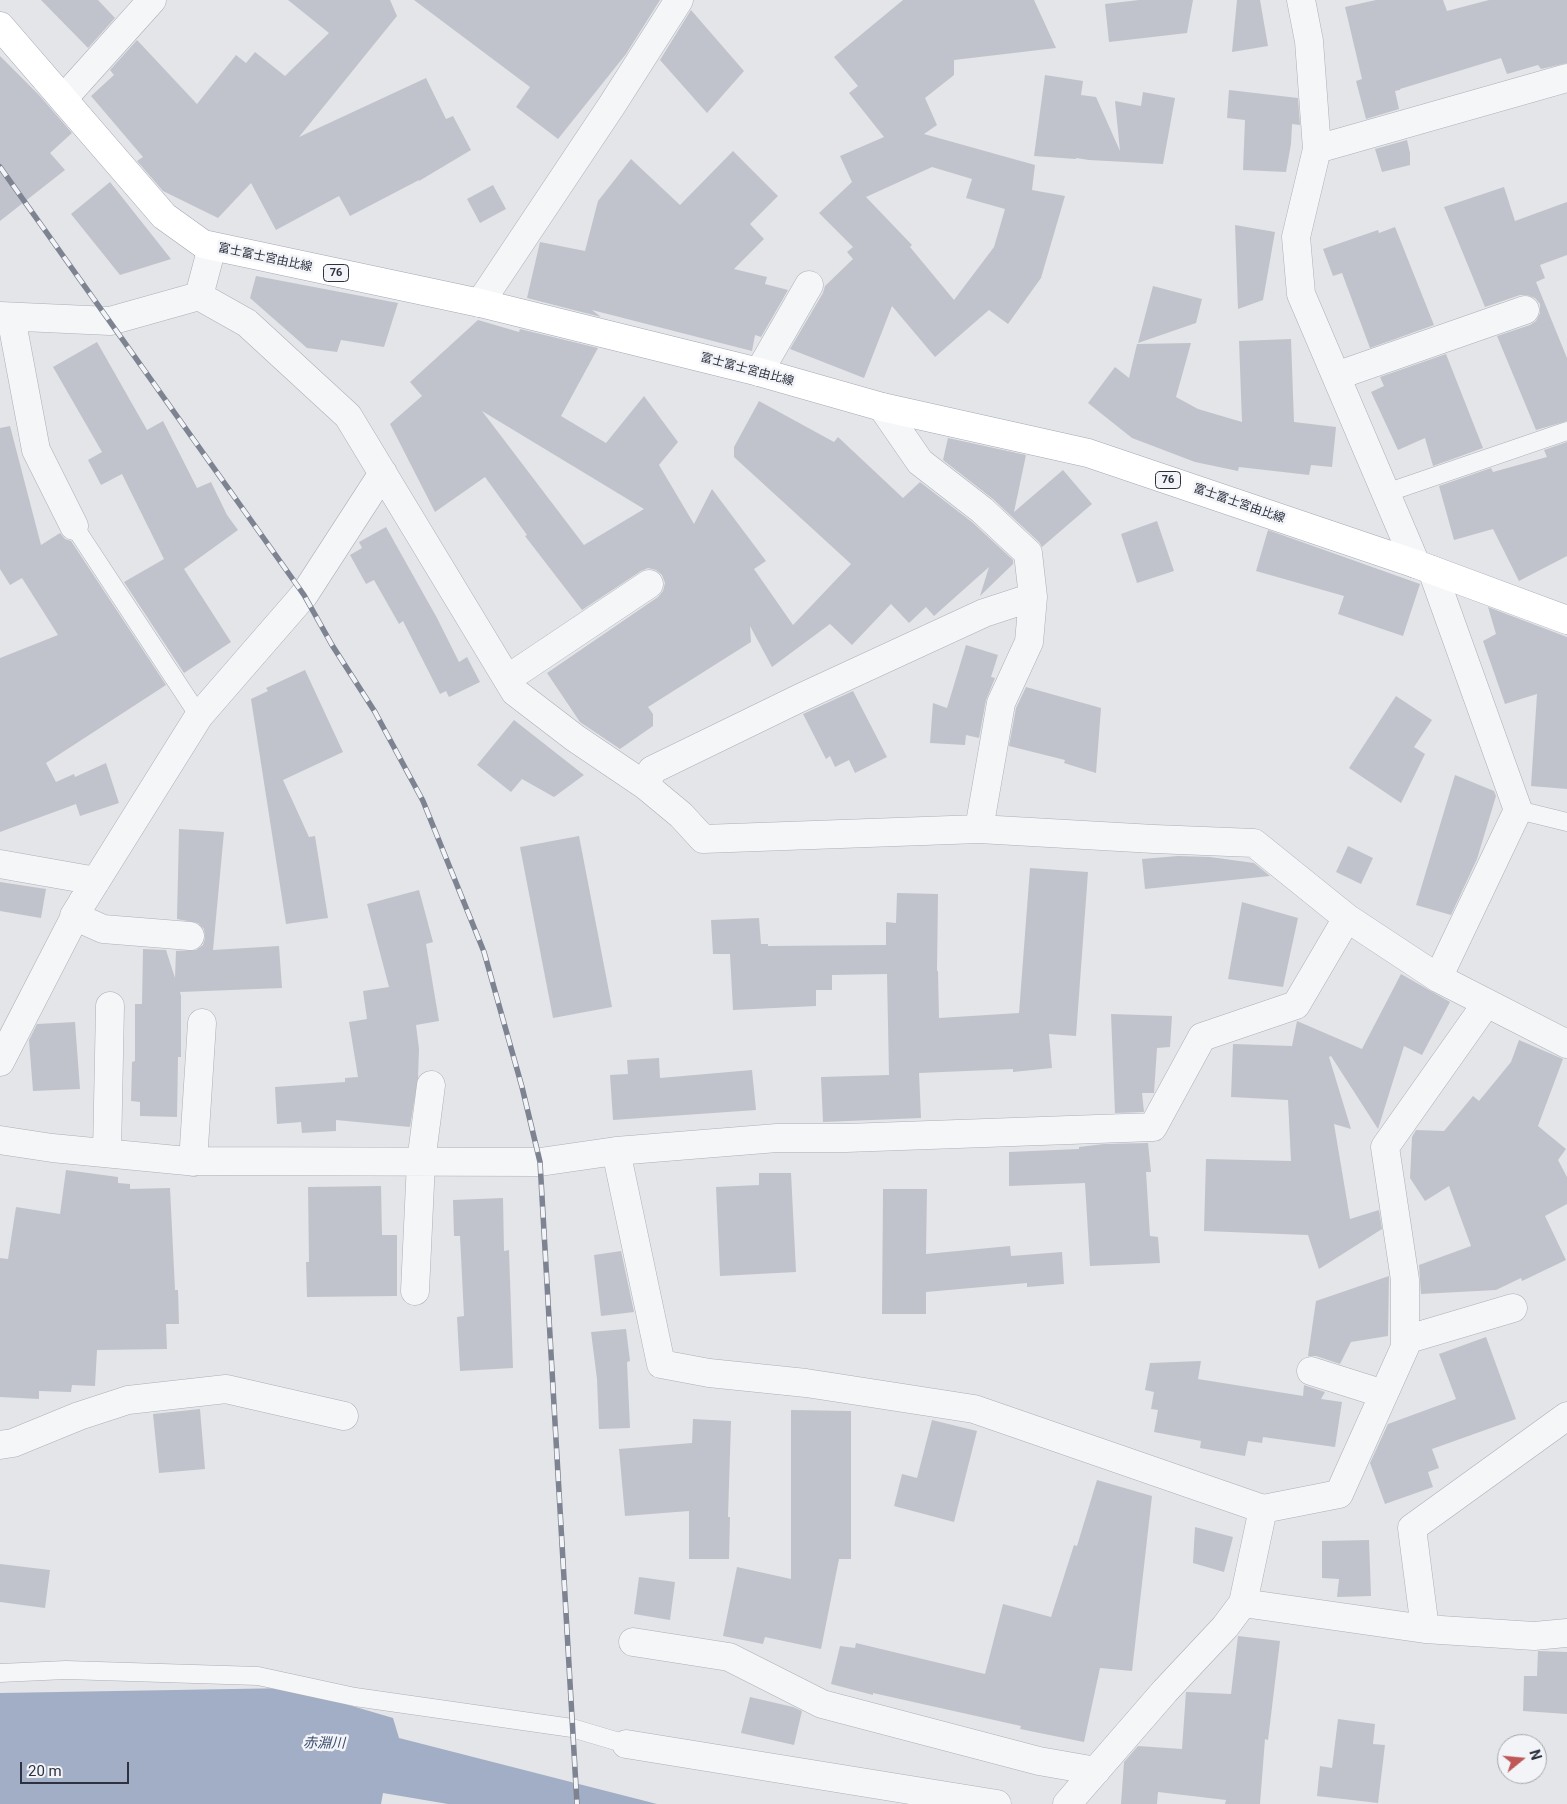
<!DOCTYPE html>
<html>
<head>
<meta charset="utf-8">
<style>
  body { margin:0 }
  #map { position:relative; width:1567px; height:1804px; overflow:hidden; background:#e3e5e9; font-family:Roboto,sans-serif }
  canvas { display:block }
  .north { position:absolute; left:1497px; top:1734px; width:50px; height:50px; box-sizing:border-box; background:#f2f4f7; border:1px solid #a3a6ae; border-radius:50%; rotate:73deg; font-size:14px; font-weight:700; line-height:20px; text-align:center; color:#2d3140 }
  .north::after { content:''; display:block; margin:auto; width:18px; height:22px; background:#bf5758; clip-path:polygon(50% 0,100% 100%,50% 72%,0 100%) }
  .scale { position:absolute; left:20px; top:1762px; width:109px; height:22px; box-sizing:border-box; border:2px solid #2d3140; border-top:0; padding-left:6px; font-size:15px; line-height:18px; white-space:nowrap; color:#2d3140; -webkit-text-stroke:4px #f2f4f7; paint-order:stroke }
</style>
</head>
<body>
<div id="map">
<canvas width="1567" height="1804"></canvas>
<div class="north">N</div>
<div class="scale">20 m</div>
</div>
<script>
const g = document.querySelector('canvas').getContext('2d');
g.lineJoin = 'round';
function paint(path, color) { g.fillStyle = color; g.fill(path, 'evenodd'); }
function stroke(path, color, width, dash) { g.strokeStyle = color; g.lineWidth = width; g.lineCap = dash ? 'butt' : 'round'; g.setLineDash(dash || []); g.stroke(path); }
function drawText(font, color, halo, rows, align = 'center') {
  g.font = font + ' Roboto,"Noto Sans JP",sans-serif'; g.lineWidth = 5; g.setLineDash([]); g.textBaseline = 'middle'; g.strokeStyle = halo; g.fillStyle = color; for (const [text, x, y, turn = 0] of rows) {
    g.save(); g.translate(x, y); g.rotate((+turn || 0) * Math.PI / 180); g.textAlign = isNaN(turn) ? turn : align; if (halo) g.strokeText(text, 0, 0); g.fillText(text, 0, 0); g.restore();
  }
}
const water = new Path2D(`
  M 291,1688 L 393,1718 L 399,1738 L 657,1804 L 448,1804 L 383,1793 L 381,1804 L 0,1804 L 0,1693 Z`);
const building = new Path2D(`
  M 41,0 L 98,0 L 115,18 L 88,48 Z
  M 288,0 L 390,0 L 397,16 L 299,137 L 426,78 L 446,119 L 453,116 L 471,150 L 419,181 L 419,180 L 350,216 L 339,196 L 276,230 L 251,183 L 218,218 L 163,191 L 137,161 L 143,157 L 91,96 L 114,75 L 110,70 L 137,40 L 197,104 L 236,55 L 246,63 L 255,52 L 285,76 L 329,33 Z
  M 414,0 L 660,0 L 626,54 L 558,139 L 516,107 L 530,87 Z
  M 903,0 L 1034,0 L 1056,48 L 954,60 L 954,75 L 925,98 L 937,125 L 924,134 L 1035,165 L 1032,190 L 1065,196 L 1041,278 L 1008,324 L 989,310 L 935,357 L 892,306 L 864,378 L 790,349 L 823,293 L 825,286 L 853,259 L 847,252 L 853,247 L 819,213 L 852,182 L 840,156 L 884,137 L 849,93 L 858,86 L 834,57 ZM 932,167 L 972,179 L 966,198 L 1005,209 L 994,247 L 954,300 L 910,247 L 912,245 L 866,197 Z
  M 1139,0 L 1193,0 L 1187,33 L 1109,42 L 1105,4 Z
  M 1237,0 L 1260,0 L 1268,46 L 1232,52 Z
  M 1376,0 L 1443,0 L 1447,11 L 1489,0 L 1567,0 L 1567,63 L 1541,69 L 1538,65 L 1507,74 L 1501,58 L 1400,89 L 1400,90 L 1395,91 L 1399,109 L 1366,119 L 1356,81 L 1362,79 L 1345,7 Z
  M 691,10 L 744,71 L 707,113 L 660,60 Z
  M 0,56 L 39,95 L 72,133 L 50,153 L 65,170 L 0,221 Z
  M 1045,75 L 1083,81 L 1081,95 L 1096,97 L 1120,151 L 1115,101 L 1141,106 L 1143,92 L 1175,98 L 1163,164 L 1089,160 L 1076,158 L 1076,159 L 1034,156 Z
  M 1229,90 L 1298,98 L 1300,125 L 1292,124 L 1291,144 L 1286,172 L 1243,170 L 1245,120 L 1227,118 Z
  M 1407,140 L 1410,153 L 1410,165 L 1382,172 L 1375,149 Z
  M 733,151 L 778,196 L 750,224 L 764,239 L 734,269 L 767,277 L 765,284 L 788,290 L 761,337 L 755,335 L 752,351 L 592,310 L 601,317 L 527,298 L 540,242 L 585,251 L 598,201 L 631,159 L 680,205 Z
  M 110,182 L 171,259 L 120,275 L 71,214 Z
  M 493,185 L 506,209 L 480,223 L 467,199 Z
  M 1504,187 L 1515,221 L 1567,202 L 1567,255 L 1540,265 L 1545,278 L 1536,282 L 1567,358 L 1567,421 L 1536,430 L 1497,336 L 1530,325 L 1536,321 L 1540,313 L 1540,304 L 1535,298 L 1527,295 L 1520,295 L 1485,307 L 1444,207 Z
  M 1235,225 L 1275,232 L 1263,300 L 1238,309 Z
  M 1395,227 L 1434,325 L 1370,348 L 1342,273 L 1333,276 L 1323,249 L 1378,230 L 1379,233 Z
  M 256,276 L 398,303 L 384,347 L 341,340 L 337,352 L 307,348 L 250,298 Z
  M 1153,286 L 1202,299 L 1196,323 L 1138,343 Z
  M 478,320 L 519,332 L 520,329 L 598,348 L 561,416 L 606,443 L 644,396 L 678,442 L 659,465 L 694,524 L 712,489 L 766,561 L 754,569 L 793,625 L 851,564 L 734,457 L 734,447 L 759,401 L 834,442 L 838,437 L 903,498 L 920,482 L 972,522 L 1013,560 L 1013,564 L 980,596 L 989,567 L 934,616 L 926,607 L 909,623 L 891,604 L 852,645 L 830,624 L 772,667 L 750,626 L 751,642 L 648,707 L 653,714 L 653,726 L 620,749 L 580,722 L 547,673 L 658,597 L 663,591 L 665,583 L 662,575 L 656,570 L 648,568 L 641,571 L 582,610 L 525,536 L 527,535 L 485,477 L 435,512 L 390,424 L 422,396 L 410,382 ZM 482,411 L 644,509 L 584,545 Z
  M 1291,339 L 1294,422 L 1336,427 L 1332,467 L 1311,465 L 1309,475 L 1239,467 L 1238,471 L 1195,462 L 1132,438 L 1088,403 L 1115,367 L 1129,378 L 1137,344 L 1191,343 L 1176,397 L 1198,409 L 1242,422 L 1239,341 Z
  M 97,342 L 147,430 L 163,421 L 197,488 L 211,482 L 227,515 L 238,530 L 184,569 L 231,642 L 184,673 L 124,582 L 164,559 L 122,474 L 101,485 L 88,460 L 102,452 L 53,367 Z
  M 1446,354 L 1483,448 L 1433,466 L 1425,438 L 1398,450 L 1371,392 L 1384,386 L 1380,377 Z
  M 10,426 L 41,545 L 60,533 L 65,539 L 71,541 L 166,685 L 46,763 L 56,782 L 74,774 L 75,777 L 106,763 L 119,803 L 80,816 L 76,804 L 0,832 L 0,658 L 58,635 L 22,578 L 10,585 L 0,569 L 0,428 Z
  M 948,438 L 1026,455 L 1014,512 L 1063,470 L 1092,504 L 1042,547 L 1039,542 L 993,499 L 943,460 Z
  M 1567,442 L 1567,556 L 1519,581 L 1493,529 L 1454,540 L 1439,486 L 1491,468 L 1493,472 L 1547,457 L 1544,450 Z
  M 1157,521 L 1174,571 L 1137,583 L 1121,534 Z
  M 386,527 L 437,618 L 459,662 L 467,657 L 480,682 L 449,697 L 446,691 L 440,694 L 403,621 L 399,624 L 374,580 L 366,584 L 350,555 L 362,548 L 359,542 Z
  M 1268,530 L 1420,584 L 1403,636 L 1338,614 L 1344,596 L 1256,571 Z
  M 1488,607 L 1567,637 L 1567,789 L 1531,786 L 1537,694 L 1505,704 L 1483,641 L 1496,634 Z
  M 966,645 L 998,655 L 991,677 L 995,678 L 986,700 L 979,738 L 966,735 L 965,745 L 930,743 L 933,703 L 947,708 Z
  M 305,670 L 343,752 L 283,780 L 309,837 L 315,836 L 328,918 L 286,924 L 251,699 L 268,691 L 266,688 Z
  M 1026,687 L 1101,708 L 1096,773 L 1064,763 L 1065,760 L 1009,746 L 1016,708 Z
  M 853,691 L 887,757 L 855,773 L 849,760 L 835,767 L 830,756 L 826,759 L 803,714 Z
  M 1396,696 L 1432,720 L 1414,747 L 1425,754 L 1401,803 L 1349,768 Z
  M 514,720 L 584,775 L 554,797 L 522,779 L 511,792 L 477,765 Z
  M 1455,775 L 1494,791 L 1496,796 L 1477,859 L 1451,915 L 1416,905 Z
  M 179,829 L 224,832 L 213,950 L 279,946 L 282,988 L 180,992 L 181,996 L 181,1057 L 178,1057 L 177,1117 L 140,1116 L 140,1102 L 131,1101 L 132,1062 L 135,1061 L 135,1004 L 142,1004 L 143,949 L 166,950 L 175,978 L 176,951 L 196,950 L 203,945 L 205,938 L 204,929 L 198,923 L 177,919 Z
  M 579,836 L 612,1007 L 553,1018 L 520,847 Z
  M 1348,846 L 1373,858 L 1361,884 L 1336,872 Z
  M 1178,856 L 1210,857 L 1254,863 L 1270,876 L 1145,889 L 1142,859 Z
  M 1030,868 L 1088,872 L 1076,1036 L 1049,1034 L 1052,1068 L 1013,1072 L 1013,1069 L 919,1073 L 921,1118 L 823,1122 L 821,1077 L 889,1075 L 887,974 L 832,975 L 832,990 L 816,990 L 816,1006 L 733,1010 L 730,954 L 713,954 L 711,920 L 759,918 L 761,944 L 768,944 L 768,946 L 886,945 L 886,922 L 896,923 L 897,893 L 938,894 L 937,971 L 938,971 L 939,1018 L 1019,1013 Z
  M 0,882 L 46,889 L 41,918 L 0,911 Z
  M 419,890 L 433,942 L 426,944 L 439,1021 L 416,1025 L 419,1049 L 418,1078 L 410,1127 L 336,1120 L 336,1131 L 302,1133 L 301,1122 L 277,1124 L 275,1087 L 345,1082 L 345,1078 L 358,1077 L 349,1022 L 367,1019 L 363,991 L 389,987 L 367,904 Z
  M 1242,902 L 1298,918 L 1283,987 L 1228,979 Z
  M 1401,974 L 1450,1002 L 1422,1055 L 1404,1046 L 1378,1129 L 1331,1056 L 1329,1057 L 1351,1129 L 1334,1124 L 1350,1219 L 1379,1210 L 1382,1229 L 1319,1269 L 1308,1235 L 1204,1231 L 1206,1159 L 1291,1161 L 1288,1100 L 1231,1097 L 1233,1044 L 1292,1046 L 1297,1021 L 1362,1049 Z
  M 1111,1014 L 1172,1016 L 1170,1047 L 1157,1048 L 1154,1093 L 1142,1093 L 1144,1112 L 1115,1113 Z
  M 75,1022 L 80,1089 L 33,1091 L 29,1040 L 37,1024 Z
  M 1519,1040 L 1563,1059 L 1538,1126 L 1566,1149 L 1558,1160 L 1567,1177 L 1567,1204 L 1545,1216 L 1566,1260 L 1522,1281 L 1521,1278 L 1496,1290 L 1421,1294 L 1419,1265 L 1471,1246 L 1449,1186 L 1425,1201 L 1410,1178 L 1412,1137 L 1416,1130 L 1444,1131 L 1473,1096 L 1479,1101 L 1511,1062 Z
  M 659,1058 L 660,1078 L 752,1070 L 756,1110 L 613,1120 L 610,1075 L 628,1074 L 627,1060 Z
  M 1148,1143 L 1151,1172 L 1146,1172 L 1150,1236 L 1158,1237 L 1160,1263 L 1090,1266 L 1085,1183 L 1009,1186 L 1009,1152 L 1079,1149 L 1079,1147 L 1104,1144 Z
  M 66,1170 L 118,1177 L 118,1183 L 130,1184 L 130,1189 L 170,1188 L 175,1290 L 178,1290 L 179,1324 L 166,1324 L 167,1349 L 97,1350 L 95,1386 L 72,1385 L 71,1392 L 39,1391 L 39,1399 L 0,1397 L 0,1258 L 8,1259 L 16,1207 L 60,1214 Z
  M 759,1173 L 791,1173 L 796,1272 L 720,1276 L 716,1187 L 759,1185 Z
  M 381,1186 L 382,1235 L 397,1235 L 397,1296 L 307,1297 L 306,1262 L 309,1262 L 308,1187 Z
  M 883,1189 L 927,1189 L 926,1254 L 1010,1246 L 1011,1256 L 1062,1252 L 1064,1284 L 1027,1287 L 1027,1283 L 926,1292 L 926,1314 L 882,1314 Z
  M 503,1198 L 504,1251 L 509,1250 L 513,1368 L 460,1371 L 457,1317 L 464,1316 L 460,1236 L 454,1236 L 453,1200 Z
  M 621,1251 L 634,1312 L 601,1316 L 594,1255 Z
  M 1389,1276 L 1388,1336 L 1351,1342 L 1340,1364 L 1316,1356 L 1308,1356 L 1316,1301 Z
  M 626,1329 L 630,1361 L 627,1362 L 630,1428 L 599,1429 L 597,1379 L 591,1332 Z
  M 1486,1337 L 1516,1419 L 1432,1449 L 1439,1468 L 1428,1472 L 1433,1487 L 1385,1504 L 1370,1463 L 1388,1424 L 1456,1399 L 1439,1354 Z
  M 1201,1361 L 1198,1379 L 1303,1396 L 1304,1385 L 1325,1392 L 1321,1399 L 1342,1402 L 1335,1447 L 1263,1437 L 1262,1443 L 1248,1441 L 1245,1456 L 1200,1448 L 1201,1441 L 1154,1432 L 1158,1410 L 1151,1409 L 1154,1392 L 1145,1390 L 1150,1363 Z
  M 200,1409 L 205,1469 L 159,1473 L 153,1414 Z
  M 791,1410 L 851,1411 L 851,1559 L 839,1559 L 821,1649 L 765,1637 L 763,1644 L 723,1636 L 737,1567 L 791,1579 Z
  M 693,1419 L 731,1421 L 728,1517 L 730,1517 L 729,1559 L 689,1559 L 689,1511 L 625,1516 L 619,1449 L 692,1443 Z
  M 932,1420 L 977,1431 L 954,1522 L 894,1506 L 902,1474 L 917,1478 Z
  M 1097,1480 L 1152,1496 L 1132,1671 L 1100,1668 L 1084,1742 L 1020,1729 L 1021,1726 L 873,1693 L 873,1695 L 831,1684 L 840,1646 L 855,1648 L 856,1643 L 985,1674 L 1003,1604 L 1051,1617 L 1074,1545 L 1077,1546 Z
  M 1195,1527 L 1233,1537 L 1224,1572 L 1193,1563 Z
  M 1369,1540 L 1371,1596 L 1337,1597 L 1339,1579 L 1322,1578 L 1322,1541 Z
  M 0,1564 L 50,1570 L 45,1608 L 0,1602 Z
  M 639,1577 L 675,1582 L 670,1620 L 634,1614 Z
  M 1238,1636 L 1280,1641 L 1268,1740 L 1265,1739 L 1260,1804 L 1225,1804 L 1226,1800 L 1158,1792 L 1157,1804 L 1121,1804 L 1124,1762 L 1138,1746 L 1182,1749 L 1186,1692 L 1231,1694 Z
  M 1538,1651 L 1567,1652 L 1567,1714 L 1523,1711 L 1524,1676 L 1537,1676 Z
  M 750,1697 L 793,1707 L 802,1711 L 794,1745 L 741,1733 Z
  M 1338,1719 L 1375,1724 L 1373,1744 L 1385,1745 L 1378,1803 L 1317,1796 L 1320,1766 L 1332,1768 Z`);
const lane = new Path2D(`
  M 1386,493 L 1567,431
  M 74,526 L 199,716
  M 1518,810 L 1567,822
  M 0,1673 L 66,1670 L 258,1676 L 355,1697 L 572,1728 L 626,1744`);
const street = new Path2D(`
  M 1301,0 L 1309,41 L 1317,149 L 1296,237 L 1301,294 L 1416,564
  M 63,99 L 152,0
  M 1317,149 L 1567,78
  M 212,247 L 199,296 L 247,323 L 348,416 L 515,692 L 575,738 L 646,786 L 681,815 L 703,839 L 979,829 L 1154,839 L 1254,843 L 1347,918 L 1438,978 L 1567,1044
  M 480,303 L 612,105 L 679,0
  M 0,316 L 110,321 L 199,296
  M 11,317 L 36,450 L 74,526
  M 759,372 L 809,285
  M 1336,376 L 1525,310
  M 882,407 L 920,462 L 982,510 L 1028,553 L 1033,597 L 1029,642 L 1001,703 L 979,829
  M 1432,570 L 1518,810 L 1438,978
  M 507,679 L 649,584
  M 646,786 L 652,770 L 802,697 L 984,613 L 1033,597
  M 0,864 L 96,881
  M 190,936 L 103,929 L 74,916 L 199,716 L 304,595 L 383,473
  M 0,1062 L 83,901
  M 0,1140 L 52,1148 L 187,1161 L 540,1162 L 616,1151 L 777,1138 L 846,1138 L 1153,1127 L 1202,1037 L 1296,1005 L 1347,918
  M 616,1151 L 661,1364 L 709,1373 L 806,1383 L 974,1409 L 1263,1509
  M 107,1153 L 110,1006
  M 193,1162 L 202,1023
  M 415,1291 L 421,1162 L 431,1085
  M 1405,1340 L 1513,1308
  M 1311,1371 L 1384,1394
  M 0,1445 L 13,1443 L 79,1416 L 128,1400 L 226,1389 L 344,1416
  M 1243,1603 L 1425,1629 L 1412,1528 L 1567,1416
  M 1425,1629 L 1534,1636 L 1567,1633
  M 633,1642 L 729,1657 L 822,1704 L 1039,1761 L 1096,1771
  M 626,1744 L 997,1804
  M 1067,1804 L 1165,1691 L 1225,1627 L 1243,1603 L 1263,1509 L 1339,1494 L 1405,1347 L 1405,1280 L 1385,1147 L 1486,1004`);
const primary = new Path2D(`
  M 0,26 L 164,216 L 203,244 L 480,303 L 759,372 L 882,407 L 1088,453 L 1416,564 L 1567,620`);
const rail = new Path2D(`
  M 0,167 L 304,595 L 332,645 L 375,712 L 423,801 L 484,952 L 522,1087 L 540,1162 L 577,1804`);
const shields = [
  [336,273,25],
  [1168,480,25]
];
const shieldNames = [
  ["76",336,273],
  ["76",1168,480]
];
const streetNames = [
  ["富士富士宮由比線",265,258,12],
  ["富士富士宮由比線",747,370,15],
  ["富士富士宮由比線",1239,504,19]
];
const waterNames = [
  ["赤淵川",324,1744,1]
];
paint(water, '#a2aec5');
paint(building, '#c1c3cc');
stroke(lane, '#acafb6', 19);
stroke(street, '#acafb6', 29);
stroke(primary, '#a4a8b4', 29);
stroke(lane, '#f5f6f8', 18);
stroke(street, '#f5f6f8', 28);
stroke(primary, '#fff', 28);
stroke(rail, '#7e8391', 5.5);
stroke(rail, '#f2f4f7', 4, [11]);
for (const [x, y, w] of shields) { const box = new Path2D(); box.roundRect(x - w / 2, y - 8.5, w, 17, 4); g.fillStyle = '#f2f4f7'; g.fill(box); stroke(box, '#2d3140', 1); }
drawText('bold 11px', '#2d3140', null, shieldNames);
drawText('12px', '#2d3140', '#f2f4f7', streetNames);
drawText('italic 14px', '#3b4b6f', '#f2f4f7', waterNames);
</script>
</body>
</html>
